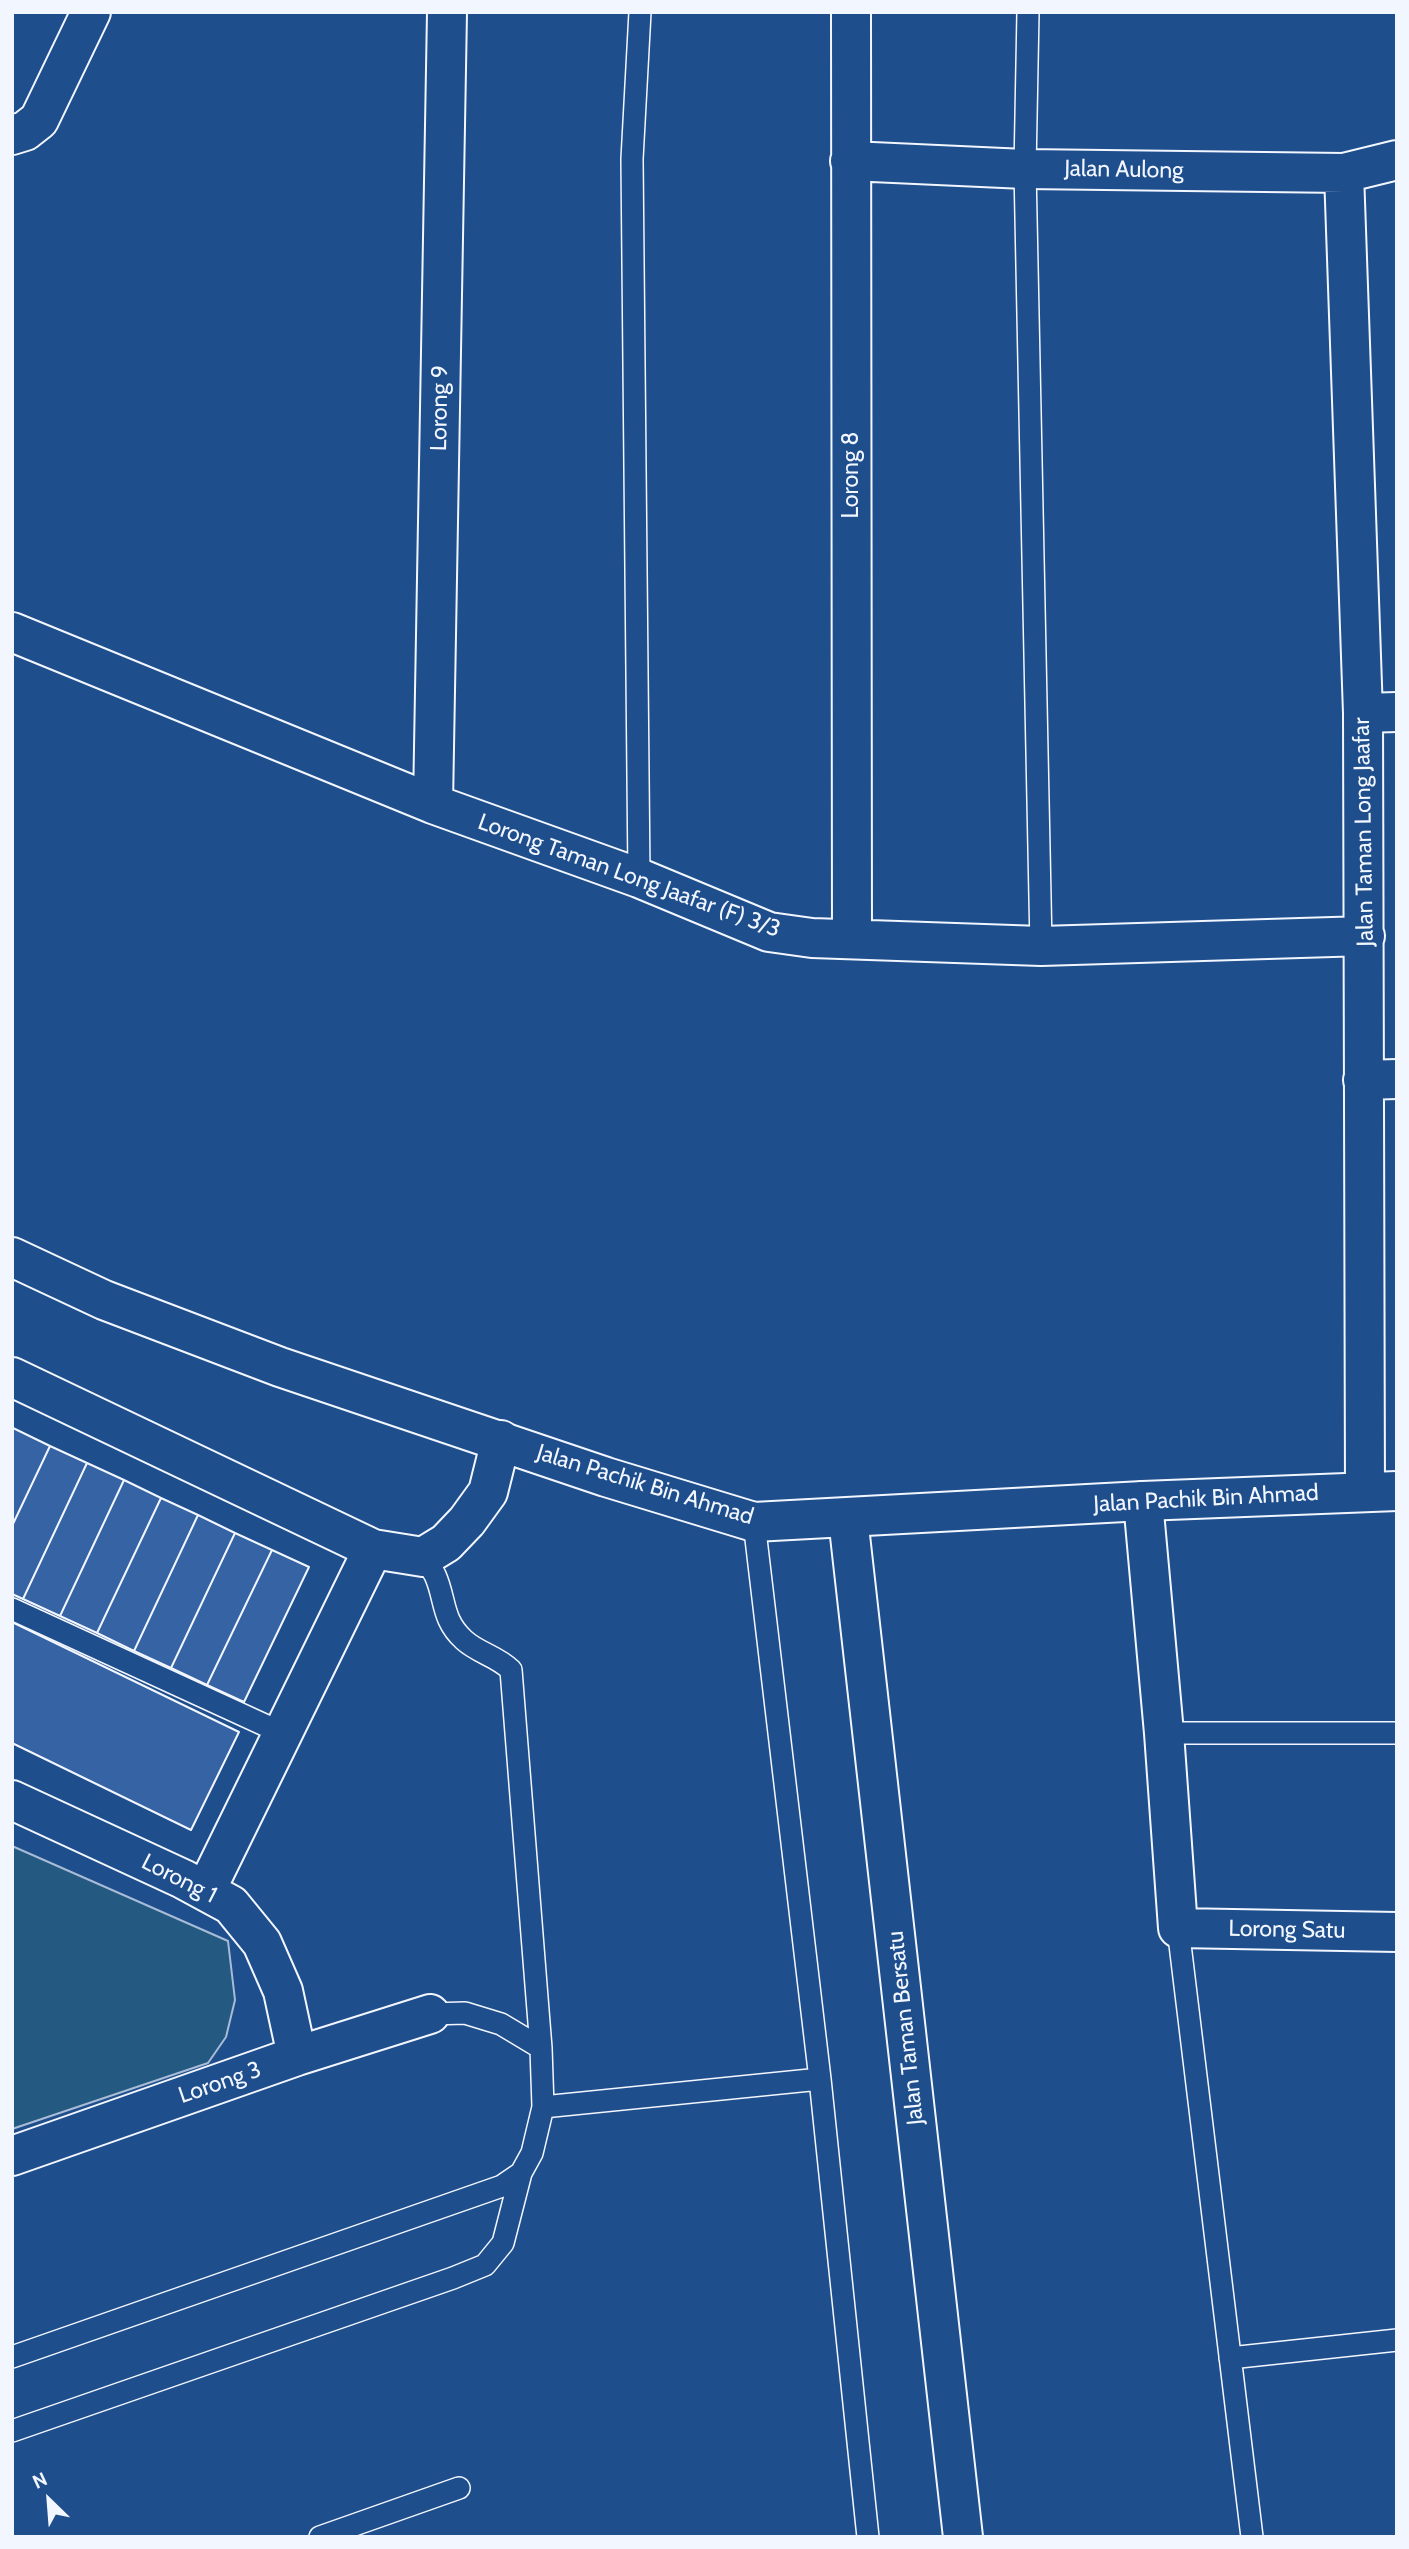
<!DOCTYPE html>
<html>
<head>
<meta charset="utf-8">
<style>
  body { margin:0 }
  #map { position:relative; width:1409px; height:2549px; overflow:hidden; background:#1f4e8c; font-family:Cabin,sans-serif }
  canvas { display:block }
  .frame { position:absolute; inset:0; border:14px solid #f2f6ff; pointer-events:none }
  .north { position:absolute; left:14px; top:2465px; width:70px; height:70px; -webkit-text-stroke:5px #1f4e8c; paint-order:stroke; rotate:335deg; font-size:19px; font-weight:700; line-height:28px; text-align:center; color:#f2f6ff }
  .north::after { content:''; display:block; margin:auto; width:24px; height:32px; background:#f2f6ff; clip-path:polygon(50% 0,100% 100%,50% 72%,0 100%) }
</style>
</head>
<body>
<div id="map">
<canvas width="1409" height="2549"></canvas>
<div class="frame"></div>
<div class="north">N</div>
</div>
<script>
const g = document.querySelector('canvas').getContext('2d');
g.lineJoin = 'round';
function paint(path, color) { g.fillStyle = color; g.fill(path, 'evenodd'); }
function stroke(path, color, width, dash) { g.strokeStyle = color; g.lineWidth = width; g.lineCap = dash ? 'butt' : 'round'; g.setLineDash(dash || []); g.stroke(path); }
function drawText(font, color, halo, rows, align = 'center') {
  g.font = font + ' Cabin,sans-serif'; g.lineWidth = 5; g.setLineDash([]); g.textBaseline = 'middle'; g.strokeStyle = halo; g.fillStyle = color; for (const [text, x, y, turn = 0] of rows) {
    g.save(); g.translate(x, y); g.rotate((+turn || 0) * Math.PI / 180); g.textAlign = isNaN(turn) ? turn : align; if (halo) g.strokeText(text, 0, 0); g.fillText(text, 0, 0); g.restore();
  }
}
const green = new Path2D(`
  M 12,1846 L 228,1941 L 235,2000 L 226,2037 L 208,2063 L 12,2129 Z`);
const building = new Path2D(`
  M 13,1428 L 50,1446 L 12,1526 L 12,1431 Z
  M 50,1446 L 87,1463 L 23,1599 L 12,1594 L 12,1526 Z
  M 87,1463 L 124,1480 L 60,1616 L 23,1599 Z
  M 124,1480 L 161,1498 L 97,1633 L 60,1616 Z
  M 161,1498 L 198,1515 L 134,1651 L 97,1633 Z
  M 198,1515 L 235,1533 L 171,1668 L 134,1651 Z
  M 235,1533 L 272,1550 L 207,1685 L 171,1668 Z
  M 272,1550 L 309,1567 L 244,1702 L 207,1685 Z
  M 12,1622 L 239,1732 L 191,1830 L 12,1743 Z`);
const service = new Path2D(`
  M 1028,12 L 1025,169 L 1041,946
  M 639,878 L 632,159 L 640,12
  M 754,1522 L 820,2079 L 868,2537
  M 423,1557 C 427,1563 432,1569 435,1575 C 446,1599 441,1619 464,1640 C 478,1653 497,1656 511,1670 L 541,2048
  M 12,1609 L 282,1733
  M 1164,1733 L 1397,1733
  M 1178,1928 L 1252,2537
  M 543,2107 L 820,2079
  M 12,2357 L 502,2186 L 521,2173
  M 1230,2358 L 1397,2340
  M 12,2431 L 453,2278 L 485,2265 L 503,2243 L 521,2173 L 532,2153 L 543,2107 L 541,2048 L 501,2024 L 465,2013 L 430,2014
  M 320,2537 L 459,2488`);
const minor = new Path2D(`
  M 851,12 L 852,938
  M 12,135 L 25,131 L 39,120 L 91,12
  M 850,161 L 1025,169 L 1344,173 L 1397,160
  M 1344,173 L 1363,713 L 1365,1492
  M 12,632 L 433,804 L 639,878 L 769,932 L 812,938 L 1041,946 L 1365,936
  M 1363,713 L 1397,712
  M 433,804 L 447,12
  M 1363,1080 L 1397,1079
  M 12,1377 L 373,1549 L 423,1557 L 446,1543 L 467,1521 L 488,1492 L 501,1440
  M 1143,1501 L 1164,1733 L 1178,1928 L 1397,1932
  M 848,1518 L 963,2537
  M 12,1800 L 183,1879 L 231,1905 L 262,1943 L 283,1991 L 297,2056
  M 206,1890 L 373,1549
  M 12,2156 L 297,2056 L 430,2014`);
const tertiary = new Path2D(`
  M 12,1257 L 104,1300 L 280,1367 L 606,1477 L 754,1522 L 1143,1501 L 1397,1491`);
const streetNames = [
  ["Jalan Aulong",1124,170,1],
  ["Lorong 9",440,408,-89],
  ["Lorong 8",851,475,-90],
  ["Jalan Taman Long Jaafar",1364,832,-91],
  ["Lorong Taman Long Jaafar (F) 3/3",629,876,20],
  ["Jalan Pachik Bin Ahmad",645,1485,17],
  ["Jalan Pachik Bin Ahmad",1206,1499,-3],
  ["Lorong 1",179,1879,27],
  ["Lorong Satu",1287,1930,1],
  ["Jalan Taman Bersatu",906,2028,-96],
  ["Lorong 3",220,2083,-19]
];
paint(green, '#245a82');
stroke(green, '#a8bbd7', 2);
paint(building, '#3563a3');
stroke(building, '#f2f6ff', 2);
stroke(service, '#f2f6ff', 24);
stroke(minor, '#f2f6ff', 42);
stroke(tertiary, '#f2f6ff', 42);
stroke(service, '#1f4e8c', 21);
stroke(minor, '#1f4e8c', 38);
stroke(tertiary, '#1f4e8c', 38);
drawText('23px', '#f2f6ff', '#1f4e8c', streetNames);
</script>
</body>
</html>
